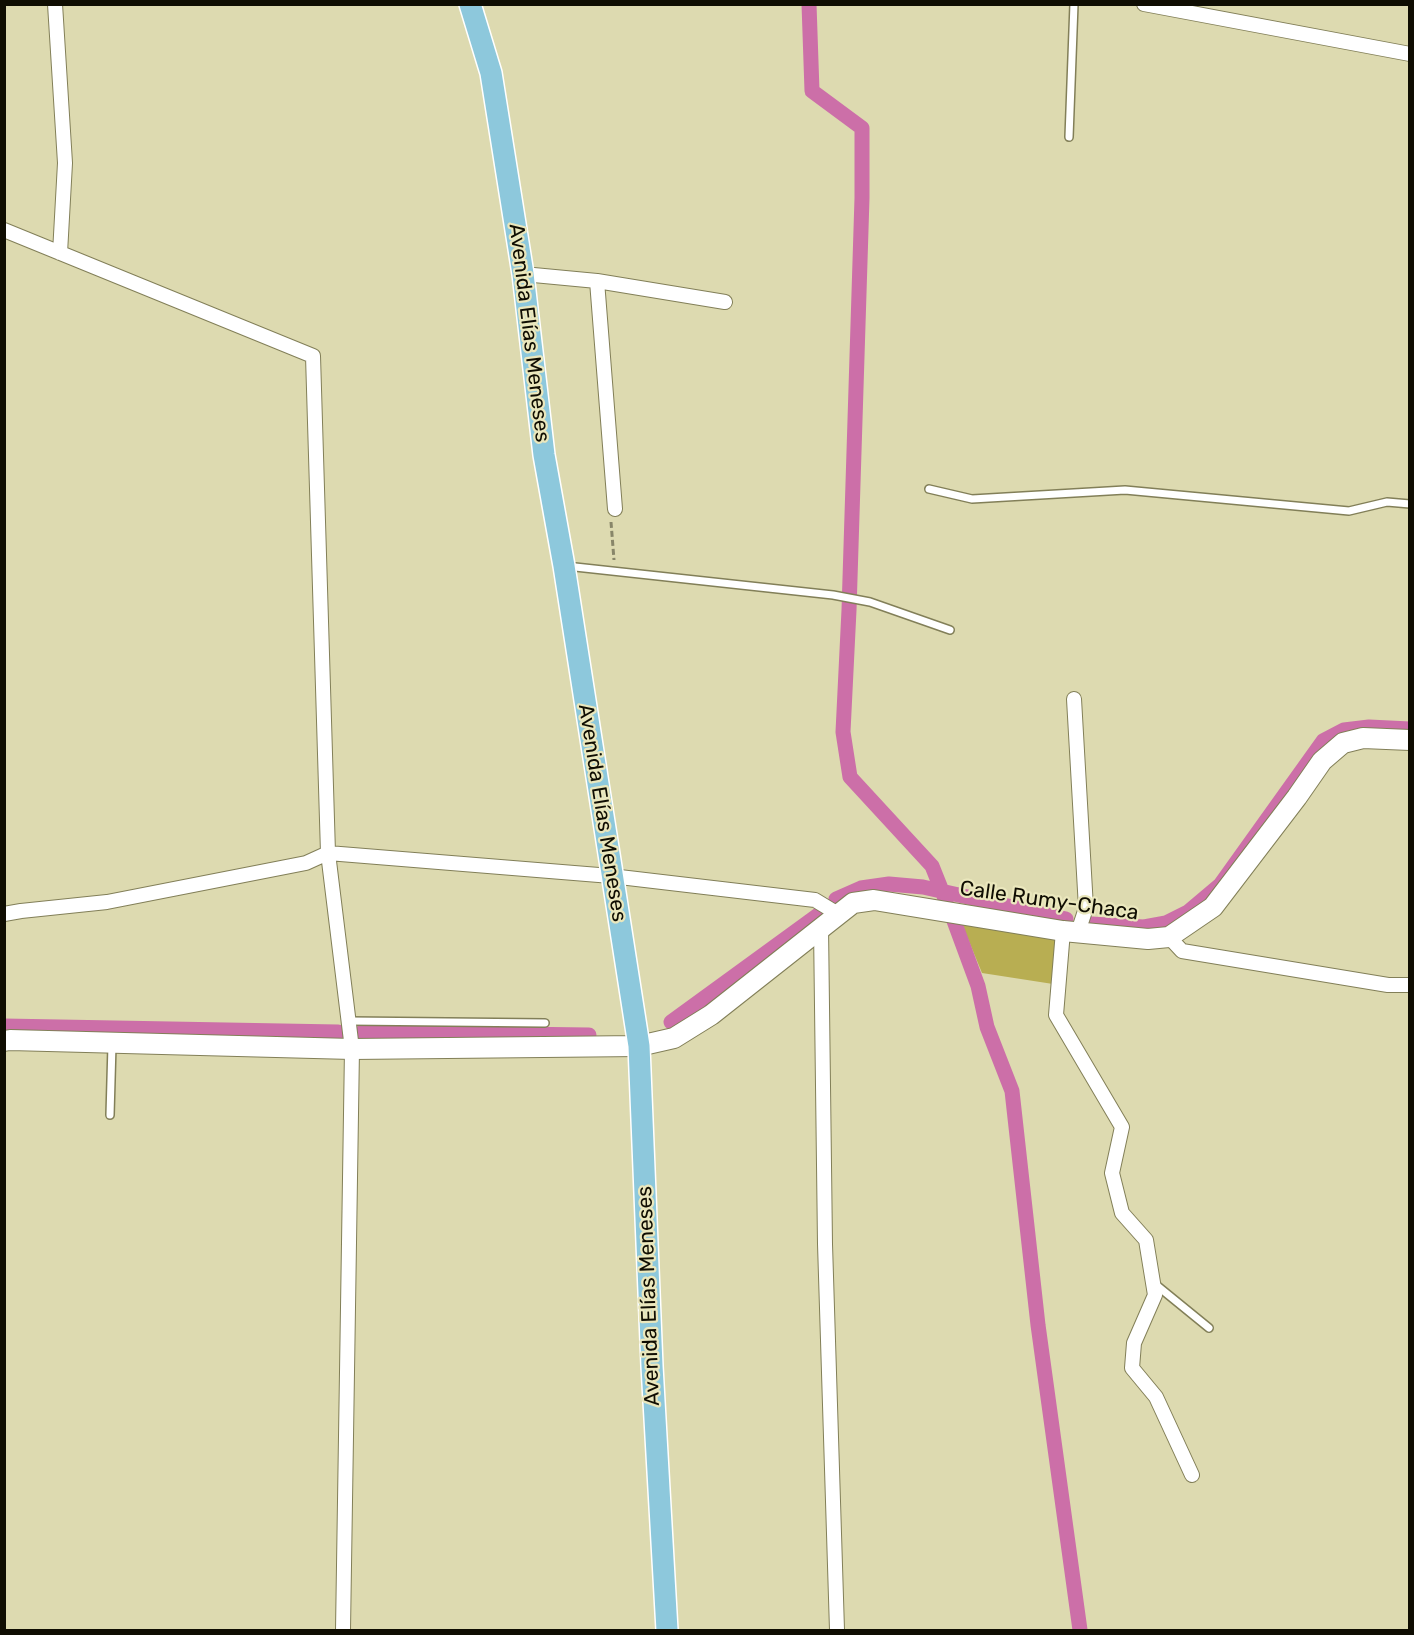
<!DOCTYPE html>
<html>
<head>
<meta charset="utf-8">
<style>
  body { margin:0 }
  #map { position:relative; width:1414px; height:1635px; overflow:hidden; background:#dddab0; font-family:Rubik,sans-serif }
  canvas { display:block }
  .frame { position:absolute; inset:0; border:6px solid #0f0d02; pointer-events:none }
</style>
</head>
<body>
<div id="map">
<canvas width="1414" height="1635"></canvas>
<div class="frame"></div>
</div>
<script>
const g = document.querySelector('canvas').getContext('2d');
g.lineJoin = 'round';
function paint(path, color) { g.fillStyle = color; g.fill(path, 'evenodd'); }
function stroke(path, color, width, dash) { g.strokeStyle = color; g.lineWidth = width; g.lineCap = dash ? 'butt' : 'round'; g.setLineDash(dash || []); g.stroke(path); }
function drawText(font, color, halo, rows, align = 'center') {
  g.font = font + ' Rubik,sans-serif'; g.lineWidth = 4.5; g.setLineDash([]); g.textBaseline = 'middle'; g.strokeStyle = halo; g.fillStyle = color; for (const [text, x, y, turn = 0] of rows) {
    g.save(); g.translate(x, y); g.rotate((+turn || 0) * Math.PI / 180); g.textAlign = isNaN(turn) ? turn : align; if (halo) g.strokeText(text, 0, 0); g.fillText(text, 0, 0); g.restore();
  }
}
const green = new Path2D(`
  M 961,922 L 1056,937 L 1053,984 L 982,973 Z`);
const canal = new Path2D(`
  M 809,4 L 812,91 L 862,128 L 862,198 L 849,610 L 843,732 L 850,777 L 932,866 L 946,901
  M 836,899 L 861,888 L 889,884 L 923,887 L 1066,919
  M 954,921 L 978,986 L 987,1027 L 1012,1091 L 1038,1325 L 1080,1630
  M 1091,924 L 1144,927 L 1166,923 L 1188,912 L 1220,885 L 1323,741 L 1344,730 L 1369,727 L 1410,729
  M 671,1022 L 818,915
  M 4,1026 L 338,1032
  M 362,1032 L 589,1035`);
const path = new Path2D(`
  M 611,522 L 614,560`);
const lane = new Path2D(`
  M 1069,137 L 1074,4
  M 929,489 L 972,499 L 1125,490 L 1349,511 L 1387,502 L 1410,504
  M 566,566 L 833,595 L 870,602 L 950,630
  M 349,1021 L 545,1023
  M 110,1115 L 112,1045
  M 1155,1284 L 1209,1328`);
const street = new Path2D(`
  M 55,4 L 65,163 L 60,253
  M 1144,4 L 1410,54
  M 4,230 L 313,356 L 328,853 L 352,1049 L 343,1630
  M 523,274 L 597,281 L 725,302
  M 597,281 L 615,509
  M 1074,699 L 1086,908 L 1078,932
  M 4,914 L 21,911 L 107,902 L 306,863 L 328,853 L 611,876 L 815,900 L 838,914
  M 821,927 L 825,1244 L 837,1630
  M 1063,931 L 1056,1015 L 1122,1127 L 1112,1173 L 1122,1213 L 1146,1240 L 1155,1295 L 1134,1343 L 1132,1368 L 1156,1397 L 1192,1475
  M 1169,937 L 1182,951 L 1388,985 L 1410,985`);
const secondary = new Path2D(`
  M 4,1041 L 10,1040 L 352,1049 L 639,1046 L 674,1038 L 711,1015 L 853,903 L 874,900 L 1063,931 L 1148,939 L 1169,937 L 1213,907 L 1297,797 L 1322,761 L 1343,743 L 1363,738 L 1410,740`);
const primary = new Path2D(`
  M 470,4 L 491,73 L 523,274 L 544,455 L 564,566 L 639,1046 L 652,1366 L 667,1630`);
const streetNames = [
  ["Avenida Elías Meneses",529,333,83],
  ["Avenida Elías Meneses",602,813,81],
  ["Calle Rumy-Chaca",1049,901,8],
  ["Avenida Elías Meneses",649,1296,-92]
];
paint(green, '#b8ae52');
stroke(canal, '#cc6fa8', 15);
stroke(lane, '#827f58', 10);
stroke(street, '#827f58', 16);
stroke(secondary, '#827f58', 22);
stroke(primary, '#fff', 24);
stroke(path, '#888669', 3, [6, 3]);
stroke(lane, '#fff', 7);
stroke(street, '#fff', 14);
stroke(secondary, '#fff', 20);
stroke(primary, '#8dc8dc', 21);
drawText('21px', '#0f0d02', '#eae7bd', streetNames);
</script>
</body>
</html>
